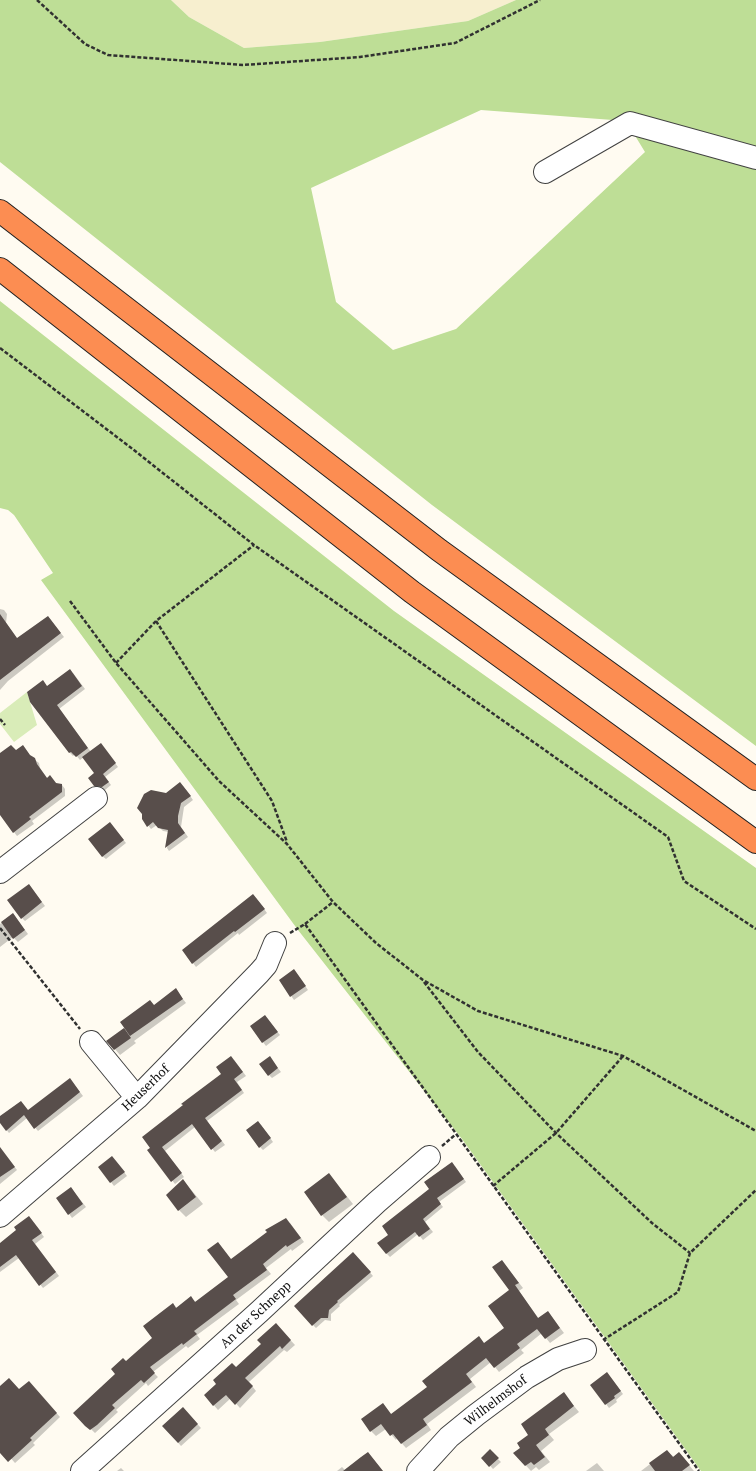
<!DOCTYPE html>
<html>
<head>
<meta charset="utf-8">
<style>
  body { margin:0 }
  canvas { display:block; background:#fffbf1 }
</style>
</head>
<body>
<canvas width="756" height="1471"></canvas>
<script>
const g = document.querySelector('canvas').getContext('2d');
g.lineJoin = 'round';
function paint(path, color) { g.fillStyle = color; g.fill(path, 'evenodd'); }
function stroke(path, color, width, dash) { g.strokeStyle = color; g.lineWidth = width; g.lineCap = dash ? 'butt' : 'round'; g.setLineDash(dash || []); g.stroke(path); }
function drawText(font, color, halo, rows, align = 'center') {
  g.font = font + ' "PT Serif",serif'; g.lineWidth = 4; g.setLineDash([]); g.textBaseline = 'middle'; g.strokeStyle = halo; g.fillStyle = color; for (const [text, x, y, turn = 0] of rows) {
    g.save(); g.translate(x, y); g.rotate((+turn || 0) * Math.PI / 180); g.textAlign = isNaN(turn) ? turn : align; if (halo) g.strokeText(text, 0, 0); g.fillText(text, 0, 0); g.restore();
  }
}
const farmland = new Path2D(`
  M 171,0 L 516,0 L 468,21 L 320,42 L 244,48 L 189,17 Z`);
const green = new Path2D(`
  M 27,692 L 37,725 L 14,742 L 0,724 L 0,713 Z`);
const forest = new Path2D(`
  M 0,0 L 171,0 L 189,17 L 244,48 L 320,42 L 468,21 L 516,0 L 756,0 L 756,746 L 432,505 L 0,162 ZM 481,110 L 626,121 L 645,152 L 456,329 L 393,350 L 336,302 L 311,188 Z
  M 0,301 L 394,611 L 756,868 L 756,1471 L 701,1471 L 462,1139 L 298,930 L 41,580 L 53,573 L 14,515 L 8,510 L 0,508 Z`);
const shadow = new Path2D(`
  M 0,609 L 4,610 L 7,614 L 6,623 L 17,639 L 48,617 L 64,637 L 8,681 L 0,690 Z
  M 73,673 L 85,689 L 59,709 L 91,752 L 104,748 L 118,767 L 105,777 L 111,785 L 105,790 L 98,789 L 95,785 L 96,773 L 84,757 L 80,760 L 75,754 L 73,756 L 70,753 L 31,702 L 47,687 Z
  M 23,746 L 31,757 L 39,763 L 40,768 L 47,778 L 50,776 L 57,784 L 62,785 L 65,789 L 65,796 L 32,821 L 34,824 L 17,836 L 0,814 L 0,755 L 16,751 Z
  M 183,786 L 193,800 L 184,807 L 181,827 L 188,837 L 169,851 L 167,848 L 169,832 L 163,831 L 157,825 L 151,829 L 143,819 L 166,794 Z
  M 110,823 L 126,843 L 106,859 L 102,856 Z
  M 32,889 L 45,906 L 25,921 L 22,918 Z
  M 256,898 L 267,913 L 239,935 L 238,933 L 196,967 L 183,950 Z
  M 13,914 L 28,934 L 18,942 L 13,937 L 0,947 L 0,924 Z
  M 297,974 L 308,990 L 294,1000 L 280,980 Z
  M 176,990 L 186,1003 L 134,1041 L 136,1043 L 120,1055 L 108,1041 L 124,1029 L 127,1032 L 154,1006 Z
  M 268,1020 L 280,1035 L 266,1046 L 251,1027 Z
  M 270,1058 L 281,1072 L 272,1078 L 269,1075 Z
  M 234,1060 L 246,1076 L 237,1082 L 244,1093 L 207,1121 L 225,1145 L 215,1152 L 195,1127 L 165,1151 L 184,1177 L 175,1184 L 148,1150 L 223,1074 Z
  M 73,1083 L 83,1096 L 38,1131 L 27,1118 L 9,1133 L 0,1122 L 0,1118 L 28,1111 Z
  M 261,1125 L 273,1142 L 263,1150 L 260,1147 Z
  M 0,1157 L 7,1157 L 17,1170 L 0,1184 Z
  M 115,1160 L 127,1176 L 114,1186 L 99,1167 Z
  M 455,1166 L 466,1182 L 439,1202 L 443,1207 L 425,1222 L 433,1232 L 423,1240 L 418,1234 L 390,1257 L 386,1253 L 389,1235 L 430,1189 Z
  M 329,1174 L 353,1204 L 329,1222 L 322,1215 L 305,1192 Z
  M 183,1180 L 203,1204 L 186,1217 L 179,1210 Z
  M 71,1188 L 86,1207 L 72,1218 L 58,1198 Z
  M 32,1221 L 44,1237 L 35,1244 L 59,1276 L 43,1288 L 19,1258 L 0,1272 L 0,1244 Z
  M 290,1223 L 304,1242 L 292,1251 L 291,1249 L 266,1268 L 271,1274 L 236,1300 L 239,1304 L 197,1335 L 200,1339 L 188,1348 L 186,1346 L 153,1372 L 158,1377 L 148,1386 L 146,1383 L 116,1410 L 118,1412 L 95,1433 L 74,1413 L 117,1374 L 126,1362 L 153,1338 L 173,1304 L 177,1308 L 191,1298 L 196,1302 L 229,1277 L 231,1260 Z
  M 353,1253 L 373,1276 L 339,1305 L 340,1306 L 331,1314 L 331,1321 L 325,1320 L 316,1328 L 313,1325 Z
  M 506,1266 L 523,1288 L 519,1291 L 539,1319 L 548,1312 L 564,1333 L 550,1343 L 542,1333 L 521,1350 L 524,1353 L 499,1372 L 491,1362 L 470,1379 L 476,1387 L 427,1424 L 431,1430 L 406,1448 L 397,1438 L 396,1440 L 386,1429 L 376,1436 L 371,1431 L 383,1404 L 392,1415 L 506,1328 L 510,1290 Z
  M 280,1329 L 295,1345 L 287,1352 L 284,1350 L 249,1382 L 256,1391 L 240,1408 L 231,1398 L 218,1410 L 205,1395 Z
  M 610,1377 L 623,1394 L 616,1400 L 617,1402 L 609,1408 L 592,1385 Z
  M 32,1386 L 60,1417 L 33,1443 L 35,1445 L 15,1463 L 0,1446 L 0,1388 L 20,1390 Z
  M 564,1394 L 579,1412 L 549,1434 L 554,1440 L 541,1451 L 550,1462 L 539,1470 L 536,1467 L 531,1471 L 514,1453 L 522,1448 Z
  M 183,1409 L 201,1428 L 181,1446 L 163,1426 Z
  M 490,1451 L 501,1462 L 493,1469 L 483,1458 Z
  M 667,1451 L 674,1457 L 679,1453 L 694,1471 L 641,1471 Z
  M 368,1453 L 383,1471 L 337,1471 L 342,1467 L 345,1470 Z
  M 597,1463 L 604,1471 L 586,1471 Z
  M 121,1468 L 124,1471 L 117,1471 Z`);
const building = new Path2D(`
  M 0,614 L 17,638 L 48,616 L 61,633 L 0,680 Z
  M 70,669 L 82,686 L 57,705 L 88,748 L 76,757 L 71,752 L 69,753 L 30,702 L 27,692 L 43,680 L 47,686 Z
  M 101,743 L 116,763 L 103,774 L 109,782 L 102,787 L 94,786 L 88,778 L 94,773 L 82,757 Z
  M 11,745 L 16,750 L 23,745 L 30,755 L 35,758 L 37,764 L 47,778 L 50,775 L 56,783 L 62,784 L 62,792 L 29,817 L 31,819 L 13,833 L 0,815 L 0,753 Z
  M 180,782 L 191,796 L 181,803 L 178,816 L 178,823 L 185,833 L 165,848 L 168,830 L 158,828 L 153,822 L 147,827 L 142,819 L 142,814 L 137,808 L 144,794 L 151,790 L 166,793 Z
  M 110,822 L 124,840 L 102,857 L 88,839 Z
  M 29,884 L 42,902 L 21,919 L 7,900 Z
  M 253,894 L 265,909 L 235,932 L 234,931 L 192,964 L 182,950 Z
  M 13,913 L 25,930 L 13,939 L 1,922 Z
  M 294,969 L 306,986 L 290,997 L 279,980 Z
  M 176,988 L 183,999 L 130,1036 L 120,1022 L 150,1000 L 154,1005 Z
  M 265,1015 L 278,1032 L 262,1043 L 250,1026 Z
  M 124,1028 L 131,1038 L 114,1050 L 106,1041 Z
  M 231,1056 L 243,1072 L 234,1079 L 242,1090 L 205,1118 L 222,1141 L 211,1150 L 192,1124 L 162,1147 L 182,1173 L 171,1182 L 147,1150 L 150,1148 L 142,1137 L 183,1105 L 181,1104 L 221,1074 L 216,1067 Z
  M 270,1056 L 278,1068 L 268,1076 L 259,1064 Z
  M 70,1078 L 80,1092 L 34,1129 L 24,1115 L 6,1131 L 0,1123 L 0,1116 L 21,1101 L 28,1110 Z
  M 258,1121 L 271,1138 L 259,1148 L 246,1130 Z
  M 0,1147 L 15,1167 L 0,1177 Z
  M 112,1156 L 125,1172 L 110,1183 L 98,1167 Z
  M 452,1162 L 464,1179 L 437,1198 L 441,1204 L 423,1219 L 430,1229 L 419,1237 L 415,1232 L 386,1254 L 377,1243 L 388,1235 L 382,1226 L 429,1189 L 424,1182 Z
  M 329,1173 L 347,1197 L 321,1216 L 304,1192 Z
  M 183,1179 L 196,1197 L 178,1211 L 166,1195 Z
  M 71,1187 L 83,1204 L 68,1215 L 56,1198 Z
  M 29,1216 L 42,1233 L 32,1240 L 56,1272 L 39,1286 L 16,1255 L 0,1267 L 0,1243 L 16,1230 L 14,1227 Z
  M 286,1218 L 301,1238 L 287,1247 L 286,1245 L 263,1264 L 267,1270 L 233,1295 L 236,1299 L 194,1331 L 197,1334 L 183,1345 L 182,1343 L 150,1367 L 155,1373 L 144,1383 L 141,1380 L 112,1405 L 115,1408 L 97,1425 L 90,1430 L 85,1426 L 73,1413 L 115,1374 L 111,1369 L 123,1358 L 126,1361 L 152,1338 L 143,1326 L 173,1303 L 176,1308 L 191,1296 L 195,1302 L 228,1277 L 207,1250 L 218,1242 L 231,1259 L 267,1232 L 265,1230 Z
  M 353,1252 L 371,1272 L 337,1301 L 338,1302 L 329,1310 L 328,1318 L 321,1318 L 312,1326 L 294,1306 Z
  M 502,1260 L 519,1283 L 515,1285 L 538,1318 L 548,1311 L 560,1328 L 545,1339 L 537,1329 L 517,1344 L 520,1348 L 494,1368 L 486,1358 L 466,1374 L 472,1382 L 423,1419 L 427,1425 L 401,1444 L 393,1434 L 390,1436 L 381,1424 L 370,1432 L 361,1419 L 383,1403 L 391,1414 L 427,1387 L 422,1381 L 479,1336 L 484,1343 L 504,1328 L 488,1306 L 509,1290 L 492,1267 Z
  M 276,1323 L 291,1340 L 282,1349 L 280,1346 L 245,1378 L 253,1386 L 235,1405 L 226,1395 L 213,1406 L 204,1395 L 216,1384 L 213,1380 L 232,1363 L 236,1367 L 261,1344 L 257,1340 Z
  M 607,1372 L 621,1391 L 614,1396 L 615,1398 L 605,1405 L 590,1385 Z
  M 9,1378 L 19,1389 L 29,1381 L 57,1413 L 30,1438 L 32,1440 L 8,1462 L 0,1453 L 0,1386 Z
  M 564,1392 L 574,1406 L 545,1429 L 549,1435 L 536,1445 L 545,1457 L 534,1465 L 531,1462 L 525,1466 L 513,1453 L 520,1448 L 517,1443 L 528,1435 L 521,1424 Z
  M 183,1407 L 198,1424 L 178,1443 L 162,1426 Z
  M 490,1449 L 499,1458 L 489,1467 L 481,1458 Z
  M 667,1450 L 673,1457 L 679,1452 L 690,1465 L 682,1471 L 655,1471 L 649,1463 Z
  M 368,1452 L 383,1471 L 343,1471 L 361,1457 Z`);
const path = new Path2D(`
  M 37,0 L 85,44 L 108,55 L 243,65 L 360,57 L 455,43 L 540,0
  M 0,348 L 130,447 L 254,545 L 668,837 L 684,881 L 756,929
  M 70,601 L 116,663 L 219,781 L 287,844 L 333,902 L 376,943 L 423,980 L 478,1011 L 623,1056 L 756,1131
  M 156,621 L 272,801 L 287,842
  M 116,663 L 156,621 L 254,545
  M 0,719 L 5,725
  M 305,924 L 333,902
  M 0,928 L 80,1029
  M 290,933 L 305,924 L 699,1471
  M 424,982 L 478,1052 L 556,1133 L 652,1223 L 690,1253
  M 442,1146 L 455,1135
  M 493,1186 L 556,1133 L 623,1056
  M 603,1340 L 678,1292 L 690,1253 L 756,1190`);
const minor = new Path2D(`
  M 545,172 L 630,123 L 756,158
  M 0,872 L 96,798
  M 91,1042 L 137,1098
  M 0,1216 L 137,1098 L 259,973 L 266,965 L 275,943
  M 82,1471 L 259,1312 L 377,1202 L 429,1157
  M 418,1471 L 449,1437 L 476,1415 L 527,1377 L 558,1359 L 585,1350`);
const highway = new Path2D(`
  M 0,211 L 439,550 L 756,779
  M 0,269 L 412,592 L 756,842`);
const streetNames = [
  ["Heuserhof",146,1088,-44],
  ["An der Schnepp",256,1315,-43],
  ["Wilhelmshof",496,1401,-37]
];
paint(farmland, '#f7efcf');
paint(green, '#d9ecb8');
paint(forest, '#bede96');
paint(shadow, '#0003');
paint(building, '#584e4b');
stroke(minor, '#424242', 24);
stroke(highway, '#202020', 24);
stroke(path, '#313131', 2.5, [4, 2]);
stroke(minor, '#fff', 22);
stroke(highway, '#fc8d52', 22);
drawText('13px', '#0f0f0f', '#fff', streetNames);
</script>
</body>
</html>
